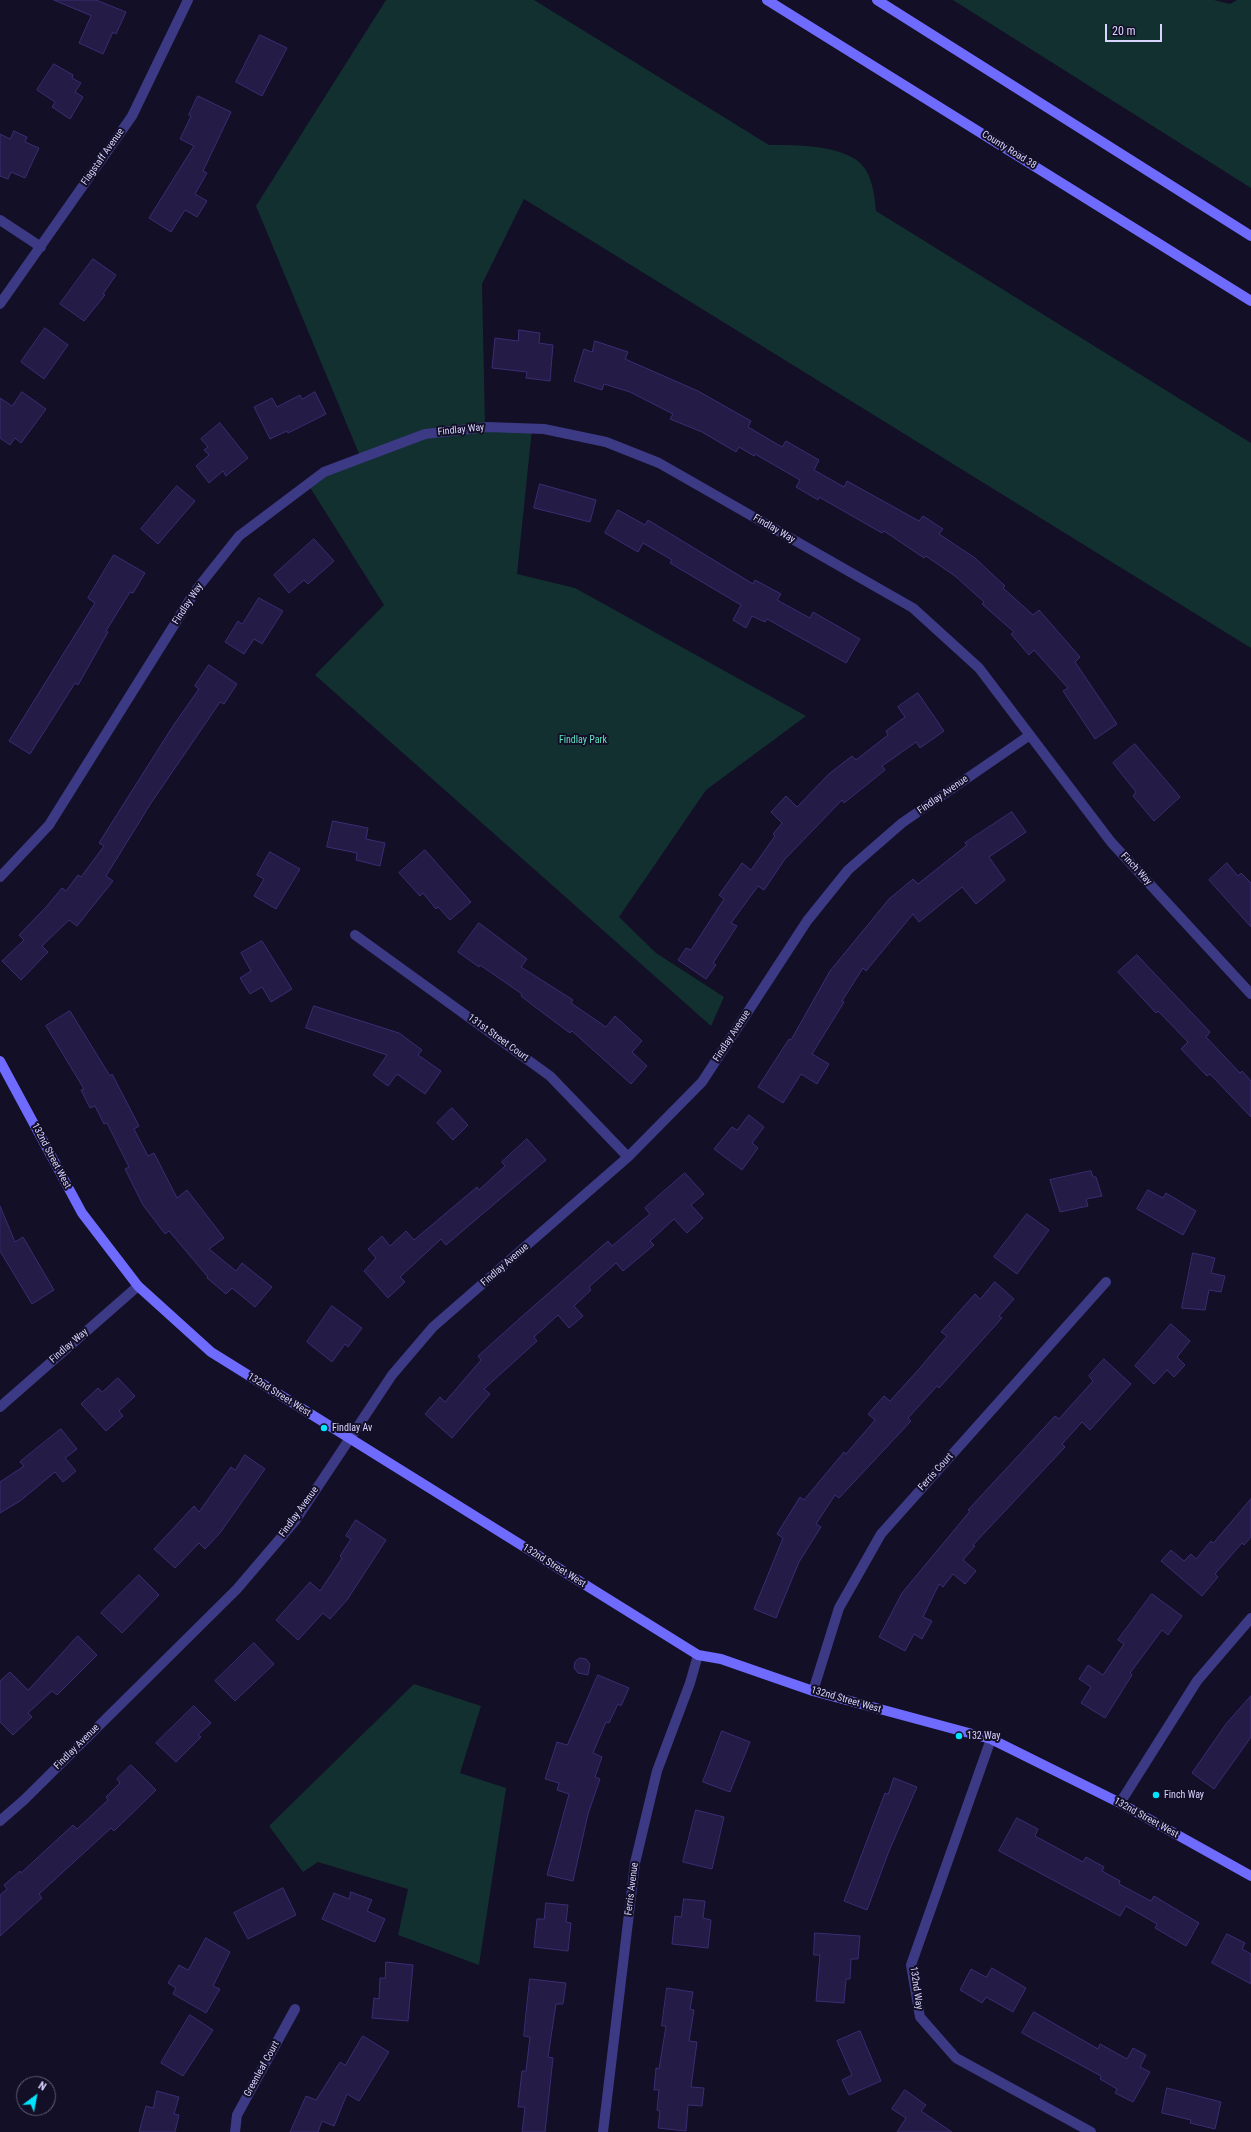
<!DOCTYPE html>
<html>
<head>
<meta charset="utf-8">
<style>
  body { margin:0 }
  #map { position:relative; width:1251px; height:2132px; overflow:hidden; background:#130f26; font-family:"Roboto Condensed",sans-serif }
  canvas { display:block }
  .north { position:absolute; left:16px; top:2076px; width:40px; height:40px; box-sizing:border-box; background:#130f26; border:1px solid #625e7d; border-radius:50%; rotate:32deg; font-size:11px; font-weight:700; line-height:16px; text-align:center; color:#d9d4ff }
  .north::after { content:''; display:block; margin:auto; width:14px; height:18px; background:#00e5ff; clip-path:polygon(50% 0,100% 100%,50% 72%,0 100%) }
  .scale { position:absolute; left:1105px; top:24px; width:57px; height:18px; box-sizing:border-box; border:2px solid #d9d4ff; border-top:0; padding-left:5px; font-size:12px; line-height:14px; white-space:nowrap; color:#d9d4ff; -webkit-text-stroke:3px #130f26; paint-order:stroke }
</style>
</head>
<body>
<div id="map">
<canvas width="1251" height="2132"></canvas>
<div class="north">N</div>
<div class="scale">20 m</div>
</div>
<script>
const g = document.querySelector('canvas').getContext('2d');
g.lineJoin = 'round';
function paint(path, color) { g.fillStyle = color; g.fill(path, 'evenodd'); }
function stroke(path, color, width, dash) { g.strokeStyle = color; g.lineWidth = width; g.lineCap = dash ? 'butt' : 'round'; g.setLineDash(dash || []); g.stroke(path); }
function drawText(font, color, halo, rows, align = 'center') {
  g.font = font + ' "Roboto Condensed",sans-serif'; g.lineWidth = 4; g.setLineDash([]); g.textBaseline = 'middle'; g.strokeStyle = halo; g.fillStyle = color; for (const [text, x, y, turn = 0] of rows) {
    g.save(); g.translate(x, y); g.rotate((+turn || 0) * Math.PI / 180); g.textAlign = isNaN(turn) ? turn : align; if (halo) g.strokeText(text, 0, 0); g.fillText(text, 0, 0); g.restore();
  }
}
const green = new Path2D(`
  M 386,0 L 534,0 L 769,145 C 796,145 853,144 867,172 C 873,184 875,198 876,211 L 1251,443 L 1251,648 L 524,199 L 482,284 L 485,426 L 532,429 L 517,574 L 575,588 L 806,716 L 706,790 L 619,917 L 656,953 L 724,997 L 711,1026 L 315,675 L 384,605 L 306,481 L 360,456 L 256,206 Z
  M 953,0 L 1214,0 L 1230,4 L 1237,0 L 1251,0 L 1251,188 Z
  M 414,1684 L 481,1706 L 460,1773 L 506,1788 L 479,1965 L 398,1935 L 408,1889 L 318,1862 L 303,1872 L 269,1826 Z`);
const building = new Path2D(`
  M 54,0 L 96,0 L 126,12 L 116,34 L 113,32 L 103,54 L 79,43 L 91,16 Z
  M 260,35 L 287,48 L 262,96 L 236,82 Z
  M 54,64 L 73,75 L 72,78 L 81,83 L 75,92 L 83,97 L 70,119 L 52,107 L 55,102 L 37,90 Z
  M 198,96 L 231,112 L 203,171 L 207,173 L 195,194 L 207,201 L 197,217 L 185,210 L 171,232 L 149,218 L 194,146 L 180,139 L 191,116 L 189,115 Z
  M 14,131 L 27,137 L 25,142 L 39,148 L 25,178 L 11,172 L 8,179 L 0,176 L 0,134 L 10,139 Z
  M 93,259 L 116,275 L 103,294 L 105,295 L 84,321 L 60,304 Z
  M 45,328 L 68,345 L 44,379 L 21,362 Z
  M 519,330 L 540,333 L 539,343 L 553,345 L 550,381 L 526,378 L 527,372 L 492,368 L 495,338 L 518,341 Z
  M 595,341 L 628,352 L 625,359 L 698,391 L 751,421 L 748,427 L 782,447 L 786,441 L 819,460 L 814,470 L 844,487 L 847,481 L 919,521 L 923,516 L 943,529 L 939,534 L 975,558 L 1005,586 L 1003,588 L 1033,615 L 1039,610 L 1080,657 L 1075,662 L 1117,724 L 1095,739 L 1063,691 L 1068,688 L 1034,650 L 1029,655 L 1011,634 L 1014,632 L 982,604 L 984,602 L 955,576 L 926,556 L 924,558 L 884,531 L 882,533 L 819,497 L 818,500 L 796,487 L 800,480 L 755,454 L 754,456 L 739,447 L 736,452 L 702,432 L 670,419 L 673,414 L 630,392 L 604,384 L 602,390 L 574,381 L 584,349 L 592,352 Z
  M 22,392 L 46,409 L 21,443 L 15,438 L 10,445 L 0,438 L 0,398 L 12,406 Z
  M 315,392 L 326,414 L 288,433 L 287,431 L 270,439 L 254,407 L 272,398 L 277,407 L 300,395 L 302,399 Z
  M 220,423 L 248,458 L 226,476 L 223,471 L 209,483 L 196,466 L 209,455 L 204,450 L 208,447 L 201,439 Z
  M 540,484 L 596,500 L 590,522 L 534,508 Z
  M 177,486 L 195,501 L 158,544 L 141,529 Z
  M 618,510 L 645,525 L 648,520 L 753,584 L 755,580 L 781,594 L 777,600 L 810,618 L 813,612 L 860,639 L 846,663 L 767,619 L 765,622 L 752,616 L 746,628 L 733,620 L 741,605 L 670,563 L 672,560 L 643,543 L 638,552 L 605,533 Z
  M 314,539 L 334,561 L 308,584 L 304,580 L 289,593 L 274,575 Z
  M 114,555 L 145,573 L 133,593 L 130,592 L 106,631 L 108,632 L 78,685 L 75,683 L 30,754 L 9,741 L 95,603 L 88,598 Z
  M 259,598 L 283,611 L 262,644 L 254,639 L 244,654 L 225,642 L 238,621 L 242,624 Z
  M 209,665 L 237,684 L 224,704 L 220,702 L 151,803 L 106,876 L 113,881 L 77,926 L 69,920 L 42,946 L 48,952 L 21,980 L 2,961 L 24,940 L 19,935 L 47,906 L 62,888 L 66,891 L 78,875 L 81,877 L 104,846 L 99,843 L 173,726 L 199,689 L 195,686 Z
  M 918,693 L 944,731 L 920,748 L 916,742 L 882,766 L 885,770 L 844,803 L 842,800 L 785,859 L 764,890 L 758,886 L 731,923 L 737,926 L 713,963 L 716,965 L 706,979 L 678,960 L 686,948 L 691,950 L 724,899 L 719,895 L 742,863 L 751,870 L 775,836 L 773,834 L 782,823 L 771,812 L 786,796 L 797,807 L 829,774 L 852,756 L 856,760 L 888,735 L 886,731 L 905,717 L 898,707 Z
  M 1135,744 L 1180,797 L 1154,821 L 1133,796 L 1136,792 L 1113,763 Z
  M 1012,812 L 1026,832 L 989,857 L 1005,880 L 976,904 L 962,887 L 919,922 L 913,914 L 866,971 L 863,968 L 842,1001 L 844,1002 L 812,1054 L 829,1064 L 817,1084 L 801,1074 L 783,1103 L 758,1087 L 789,1039 L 791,1040 L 830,971 L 889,899 L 913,879 L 918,884 L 967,845 L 965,843 Z
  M 333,821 L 368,828 L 366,839 L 385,843 L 380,866 L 356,860 L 357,853 L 327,847 Z
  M 425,850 L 471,902 L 450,920 L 438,907 L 436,909 L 423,893 L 420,896 L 399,873 Z
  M 270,852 L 300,869 L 276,909 L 254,896 L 264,879 L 257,875 Z
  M 1227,863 L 1238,876 L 1241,873 L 1251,883 L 1251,927 L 1209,880 Z
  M 479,923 L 527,959 L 521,967 L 573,1000 L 571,1003 L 606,1027 L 615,1016 L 642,1041 L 632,1052 L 647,1066 L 631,1084 L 572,1031 L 570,1033 L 535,1007 L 521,996 L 522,994 L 480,965 L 479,967 L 458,952 Z
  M 262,941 L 292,989 L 271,1002 L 262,987 L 250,994 L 240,978 L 251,971 L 241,953 Z
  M 1137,955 L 1210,1032 L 1206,1037 L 1240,1073 L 1242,1071 L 1251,1081 L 1251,1117 L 1210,1074 L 1207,1076 L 1181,1049 L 1188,1042 L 1158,1011 L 1156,1013 L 1118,972 Z
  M 314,1006 L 399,1033 L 422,1050 L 418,1055 L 441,1071 L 425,1094 L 397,1074 L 388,1086 L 373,1075 L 387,1055 L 306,1028 Z
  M 70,1011 L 110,1076 L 112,1074 L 139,1126 L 134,1129 L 148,1156 L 154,1153 L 177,1198 L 187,1190 L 224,1238 L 209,1249 L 236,1271 L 242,1263 L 272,1287 L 255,1307 L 232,1288 L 226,1294 L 207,1278 L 208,1277 L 169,1231 L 165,1234 L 143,1205 L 125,1169 L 129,1167 L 107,1123 L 104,1124 L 95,1106 L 90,1108 L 81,1090 L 84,1089 L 46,1026 Z
  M 452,1108 L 468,1125 L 453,1140 L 437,1123 Z
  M 749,1115 L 764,1127 L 752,1143 L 758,1148 L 742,1170 L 714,1149 L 732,1127 L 737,1130 Z
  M 527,1139 L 546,1160 L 446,1245 L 441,1239 L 400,1277 L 405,1282 L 388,1298 L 364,1271 L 376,1258 L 368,1249 L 382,1236 L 390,1246 L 406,1231 L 414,1240 L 477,1187 L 479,1190 L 505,1166 L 502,1162 Z
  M 1091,1171 L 1093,1177 L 1096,1177 L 1102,1196 L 1086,1199 L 1088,1206 L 1060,1212 L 1050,1180 Z
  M 685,1173 L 704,1194 L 691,1205 L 703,1218 L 687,1233 L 674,1219 L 650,1241 L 654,1245 L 623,1271 L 616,1263 L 589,1287 L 591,1290 L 574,1306 L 583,1316 L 569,1328 L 558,1315 L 534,1337 L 537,1341 L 484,1389 L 490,1394 L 452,1438 L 425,1414 L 440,1397 L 445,1402 L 481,1360 L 478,1356 L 518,1320 L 608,1241 L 612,1246 L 650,1214 L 645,1208 Z
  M 1148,1190 L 1163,1198 L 1166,1193 L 1196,1211 L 1183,1235 L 1137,1209 Z
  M 0,1206 L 15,1242 L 23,1237 L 54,1290 L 32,1304 L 0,1251 Z
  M 1027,1214 L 1049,1230 L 1017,1274 L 994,1257 Z
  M 1193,1253 L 1215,1258 L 1211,1273 L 1225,1276 L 1221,1292 L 1209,1290 L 1205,1310 L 1182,1308 Z
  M 995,1282 L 1014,1299 L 999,1316 L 1002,1318 L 939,1388 L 937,1386 L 908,1418 L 911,1421 L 839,1498 L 835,1495 L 816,1524 L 821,1527 L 799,1562 L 776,1618 L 754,1609 L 783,1538 L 777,1534 L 800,1497 L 804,1500 L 844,1452 L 846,1454 L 875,1420 L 868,1414 L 884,1396 L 890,1401 L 919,1369 L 947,1336 L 941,1332 L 975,1294 L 980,1299 Z
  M 332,1306 L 362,1328 L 348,1347 L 345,1344 L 332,1362 L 307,1342 Z
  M 1171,1324 L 1190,1341 L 1177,1357 L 1185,1365 L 1174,1377 L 1167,1370 L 1154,1384 L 1135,1366 Z
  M 1104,1359 L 1131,1384 L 1090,1430 L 1082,1422 L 1062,1444 L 1065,1447 L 973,1545 L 975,1546 L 963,1560 L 976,1571 L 965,1584 L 953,1574 L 943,1587 L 939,1584 L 923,1617 L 932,1621 L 922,1639 L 914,1634 L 905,1651 L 879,1637 L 902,1593 L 970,1511 L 968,1510 L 1055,1416 L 1059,1419 L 1093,1381 L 1089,1376 Z
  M 118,1378 L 135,1396 L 119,1411 L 123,1416 L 106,1431 L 81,1404 L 98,1388 L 102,1392 Z
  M 61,1429 L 77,1449 L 65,1458 L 76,1471 L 63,1482 L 55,1472 L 20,1501 L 0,1513 L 0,1482 L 24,1466 L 20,1462 Z
  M 245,1455 L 265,1469 L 220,1533 L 205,1549 L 199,1543 L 175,1568 L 154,1549 L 194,1506 L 199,1512 L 231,1467 L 235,1470 Z
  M 1251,1499 L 1251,1537 L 1244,1545 L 1242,1543 L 1215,1574 L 1218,1577 L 1202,1596 L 1161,1561 L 1171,1550 L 1184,1561 L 1191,1554 L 1196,1559 L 1211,1541 L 1213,1543 Z
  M 356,1520 L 386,1540 L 347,1600 L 330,1619 L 323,1613 L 298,1640 L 276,1620 L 310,1582 L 320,1591 L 342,1558 L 340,1556 L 351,1539 L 346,1536 Z
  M 139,1575 L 159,1595 L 122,1633 L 101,1613 Z
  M 1152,1594 L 1182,1616 L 1168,1635 L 1162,1630 L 1130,1673 L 1132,1675 L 1105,1718 L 1081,1703 L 1091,1687 L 1079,1679 L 1088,1665 L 1103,1675 L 1124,1644 L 1118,1640 Z
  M 78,1636 L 97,1655 L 57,1695 L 52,1691 L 28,1713 L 32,1717 L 13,1735 L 0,1722 L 0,1681 L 10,1672 L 28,1690 Z
  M 254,1643 L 274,1664 L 235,1701 L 215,1681 Z
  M 580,1658 L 586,1659 L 590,1664 L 588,1675 L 578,1673 L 574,1668 L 575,1662 Z
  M 598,1675 L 629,1688 L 621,1706 L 618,1704 L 609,1723 L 606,1722 L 593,1753 L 602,1757 L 595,1777 L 600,1779 L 588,1814 L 573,1881 L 547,1875 L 569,1794 L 557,1790 L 559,1783 L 545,1779 L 557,1742 L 567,1745 Z
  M 1251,1696 L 1251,1737 L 1214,1789 L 1192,1773 L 1226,1724 Z
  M 194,1706 L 211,1723 L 198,1735 L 201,1737 L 176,1762 L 156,1743 Z
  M 722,1731 L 750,1742 L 730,1792 L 703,1782 Z
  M 131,1765 L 156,1790 L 114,1831 L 111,1828 L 39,1894 L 42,1898 L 0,1936 L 0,1895 L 7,1889 L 4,1885 L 20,1871 L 21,1873 L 73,1825 L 77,1829 L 108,1800 L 106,1797 L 120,1783 L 117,1779 Z
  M 894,1778 L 917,1787 L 889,1851 L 867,1910 L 844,1901 L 885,1793 L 888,1794 Z
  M 696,1810 L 724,1817 L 712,1869 L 683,1862 Z
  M 1017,1818 L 1038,1829 L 1035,1836 L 1083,1862 L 1086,1857 L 1104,1867 L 1102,1871 L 1120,1881 L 1119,1884 L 1151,1901 L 1154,1896 L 1199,1923 L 1186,1946 L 1155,1928 L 1157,1924 L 1126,1906 L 1120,1916 L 999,1851 Z
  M 283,1888 L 296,1915 L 248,1939 L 234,1913 Z
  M 351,1892 L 372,1900 L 367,1911 L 385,1919 L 375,1942 L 322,1919 L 334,1893 L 349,1899 Z
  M 684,1899 L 705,1901 L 703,1918 L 711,1920 L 708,1948 L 672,1944 L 675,1916 L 681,1917 Z
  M 546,1903 L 568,1905 L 566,1922 L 571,1923 L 568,1951 L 534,1947 L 537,1919 L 544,1919 Z
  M 815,1933 L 860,1936 L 858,1959 L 851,1959 L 850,1979 L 846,1979 L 844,2003 L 816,2001 L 820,1955 L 814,1955 Z
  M 1227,1934 L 1245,1943 L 1242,1949 L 1251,1954 L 1251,1984 L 1212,1963 Z
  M 206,1938 L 230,1952 L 213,1986 L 220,1989 L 206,2013 L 173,1994 L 176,1988 L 168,1983 L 179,1965 L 188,1970 Z
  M 386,1962 L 413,1965 L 408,2021 L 372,2018 L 374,1998 L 379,1999 L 380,1978 L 385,1978 Z
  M 992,1968 L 1026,1988 L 1013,2012 L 986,1997 L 982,2003 L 960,1990 L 971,1969 L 986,1977 Z
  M 530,1979 L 566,1983 L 563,2004 L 556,2004 L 548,2057 L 553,2058 L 545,2132 L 522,2132 L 525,2107 L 518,2107 L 522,2071 L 526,2071 L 530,2037 L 524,2036 Z
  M 667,1988 L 693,1992 L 690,2009 L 694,2010 L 689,2041 L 697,2042 L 691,2087 L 704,2088 L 702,2106 L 688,2105 L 686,2131 L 658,2128 L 660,2111 L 657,2110 L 659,2090 L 654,2090 L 656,2068 L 659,2069 L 666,2026 L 662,2026 Z
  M 1034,2012 L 1098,2049 L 1100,2044 L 1127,2059 L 1133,2048 L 1146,2055 L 1140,2067 L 1150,2072 L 1133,2102 L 1115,2093 L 1117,2089 L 1100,2079 L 1101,2076 L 1022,2033 Z
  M 190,2015 L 213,2030 L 183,2076 L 161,2063 Z
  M 860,2031 L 881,2081 L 849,2095 L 842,2080 L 852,2075 L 837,2041 Z
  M 363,2036 L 389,2052 L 359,2101 L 347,2094 L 334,2126 L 322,2121 L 318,2132 L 290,2132 L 306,2096 L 316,2100 L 340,2062 L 345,2065 Z
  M 1167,2088 L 1221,2102 L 1215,2129 L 1190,2123 L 1191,2120 L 1162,2113 Z
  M 905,2090 L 926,2105 L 921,2111 L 952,2132 L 897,2132 L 906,2118 L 892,2109 Z
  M 157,2091 L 179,2097 L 174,2114 L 179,2115 L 175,2132 L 139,2132 L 146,2106 L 153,2108 Z`);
const street = new Path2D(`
  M 0,220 L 41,247
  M 0,304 L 132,116 L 188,0
  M 0,877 L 49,825 L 196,590 L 239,536 L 324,472 L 425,434 L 487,427 L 544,429 L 606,442 L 659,463 L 913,608 L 979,668 L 1111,842 L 1251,994
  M 355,935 L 550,1076 L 628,1157
  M 0,1407 L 138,1286
  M 813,1691 L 839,1608 L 881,1534 L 1106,1282
  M 991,1739 L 911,1965 L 920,2017 L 956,2058 L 1091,2132
  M 1120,1803 L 1197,1681 L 1251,1618
  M 0,1821 L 24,1800 L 237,1589 L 295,1521 L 392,1375 L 433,1327 L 628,1157 L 702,1082 L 807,921 L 848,870 L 902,823 L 1030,735
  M 235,2132 L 237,2115 L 295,2009
  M 603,2132 L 635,1863 L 657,1771 L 690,1683 L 698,1655`);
const secondary = new Path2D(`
  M 767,0 L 1251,301
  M 877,0 L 1251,236
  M 0,1061 L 82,1213 L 138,1286 L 211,1352 L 698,1655 L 721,1659 L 813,1691 L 991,1739 L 1120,1803 L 1251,1876`);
const markers = [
  [324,1428,4,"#00e5ff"],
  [959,1736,4,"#00e5ff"],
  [1156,1795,4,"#00e5ff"]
];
const streetNames = [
  ["County Road 38",1009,150,32],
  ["Flagstaff Avenue",103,157,-55],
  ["Findlay Way",461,430,-6],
  ["Findlay Way",774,529,30],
  ["Findlay Way",188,604,-57],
  ["Findlay Avenue",943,795,-35],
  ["Finch Way",1136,869,47],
  ["Findlay Avenue",732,1036,-57],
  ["131st Street Court",498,1038,36],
  ["132nd Street West",51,1156,62],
  ["Findlay Avenue",505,1265,-41],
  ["Findlay Way",69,1346,-41],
  ["132nd Street West",279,1395,32],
  ["Ferris Court",936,1472,-48],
  ["Findlay Avenue",299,1512,-54],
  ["132nd Street West",554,1566,32],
  ["132nd Street West",846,1700,16],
  ["Findlay Avenue",77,1747,-45],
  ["132nd Street West",1146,1818,29],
  ["Ferris Avenue",632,1889,-83],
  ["132nd Way",916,1988,82],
  ["Greenleaf Court",262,2069,-61]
];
const parkNames = [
  ["Findlay Park",583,740]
];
const poiNames = [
  ["Findlay Av",332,1428],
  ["132 Way",967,1736],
  ["Finch Way",1164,1795]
];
paint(green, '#12302f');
paint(building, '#241b47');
stroke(building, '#3b2d73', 1);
stroke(street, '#3d3a85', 10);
stroke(secondary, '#6f6bff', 10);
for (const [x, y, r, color] of markers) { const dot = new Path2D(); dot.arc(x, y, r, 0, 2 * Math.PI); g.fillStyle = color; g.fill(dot); stroke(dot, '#130f26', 1.5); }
drawText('10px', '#d9d4ff', '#130f26', streetNames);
drawText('10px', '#5fe0c0', '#130f26', parkNames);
drawText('10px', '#d9d4ff', '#130f26', poiNames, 'left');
</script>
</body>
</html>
